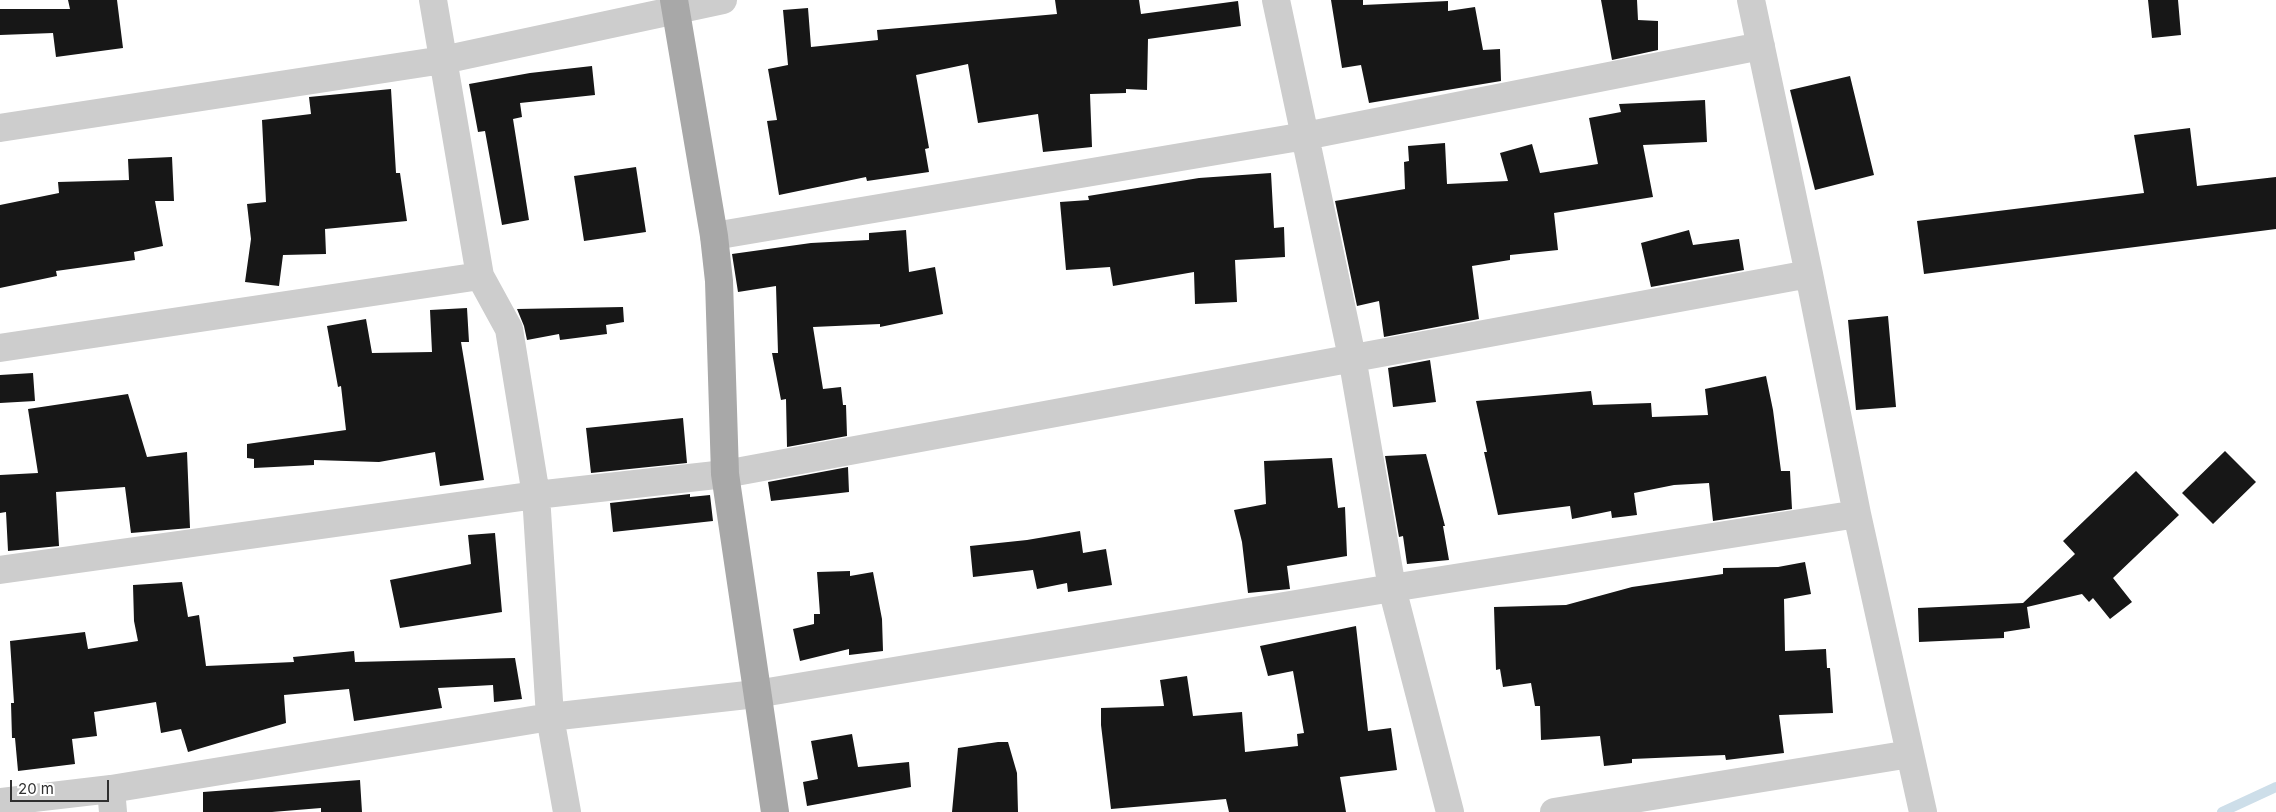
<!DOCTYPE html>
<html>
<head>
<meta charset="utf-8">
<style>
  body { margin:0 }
  #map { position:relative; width:2276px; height:812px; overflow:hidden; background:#fff; font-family:Inter,sans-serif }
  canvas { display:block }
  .scale { position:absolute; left:10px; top:780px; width:99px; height:22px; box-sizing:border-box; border:2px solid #303030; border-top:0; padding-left:6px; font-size:15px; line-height:18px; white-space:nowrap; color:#303030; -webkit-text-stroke:4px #fff; paint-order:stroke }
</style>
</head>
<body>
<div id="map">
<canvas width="2276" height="812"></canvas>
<div class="scale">20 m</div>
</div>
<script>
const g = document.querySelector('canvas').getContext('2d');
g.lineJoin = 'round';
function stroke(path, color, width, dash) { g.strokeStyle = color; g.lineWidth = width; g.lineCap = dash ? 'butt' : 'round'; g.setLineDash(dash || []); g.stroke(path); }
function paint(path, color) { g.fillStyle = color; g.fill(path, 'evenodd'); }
const stream = new Path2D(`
  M 2222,812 L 2276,787`);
const building = new Path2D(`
  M 68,0 L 117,0 L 123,48 L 56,57 L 53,33 L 0,35 L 0,9 L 70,9 Z
  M 1055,0 L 1139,0 L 1141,14 L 1238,1 L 1241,26 L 1148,39 L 1147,90 L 1126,89 L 1126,93 L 1090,94 L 1092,147 L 1043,152 L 1038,114 L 978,123 L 968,64 L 916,75 L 929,148 L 925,149 L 929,172 L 867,181 L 866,177 L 779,195 L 767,121 L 777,120 L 768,69 L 788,65 L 783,10 L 808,8 L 811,47 L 878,40 L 877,30 L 1057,14 Z
  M 1331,0 L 1363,0 L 1363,5 L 1448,1 L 1448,11 L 1475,7 L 1483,50 L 1500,49 L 1501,81 L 1369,103 L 1361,65 L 1342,68 Z
  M 1601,0 L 1637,0 L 1638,20 L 1658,21 L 1658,50 L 1612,60 Z
  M 2148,0 L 2178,0 L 2181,35 L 2152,38 Z
  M 592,66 L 595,95 L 520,103 L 522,117 L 513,119 L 529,220 L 502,225 L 485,131 L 478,132 L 469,84 L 530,73 Z
  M 1850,76 L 1874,175 L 1815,190 L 1790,90 Z
  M 391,89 L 396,173 L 400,173 L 407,221 L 325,229 L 326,254 L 283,255 L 279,286 L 245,282 L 251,239 L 247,204 L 266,202 L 262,120 L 311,114 L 309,97 Z
  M 1705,100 L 1707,142 L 1643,145 L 1653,197 L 1554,213 L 1558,250 L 1510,255 L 1510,260 L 1472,266 L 1479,319 L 1384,337 L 1379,301 L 1357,306 L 1335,201 L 1405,189 L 1404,162 L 1409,161 L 1408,146 L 1445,143 L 1447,184 L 1508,181 L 1500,153 L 1532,144 L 1540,173 L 1598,164 L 1589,118 L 1621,112 L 1619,104 Z
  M 2190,128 L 2197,186 L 2276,177 L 2276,229 L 1924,274 L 1917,221 L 2144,193 L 2134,135 Z
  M 172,157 L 174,201 L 155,201 L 163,246 L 134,252 L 135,260 L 56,271 L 57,276 L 0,288 L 0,205 L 59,193 L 58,182 L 129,180 L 128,159 Z
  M 636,167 L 646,232 L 584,241 L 574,176 Z
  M 1271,173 L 1274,228 L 1284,227 L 1285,257 L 1235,260 L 1237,302 L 1195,304 L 1194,272 L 1113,286 L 1110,267 L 1066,270 L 1060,202 L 1089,200 L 1088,196 L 1199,178 Z
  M 906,230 L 909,272 L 935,267 L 943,314 L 880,327 L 880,324 L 813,327 L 823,389 L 841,387 L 843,405 L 846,405 L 847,436 L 787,447 L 786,399 L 781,400 L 772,353 L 778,353 L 776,286 L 738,292 L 732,254 L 811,243 L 869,240 L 869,233 Z
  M 1689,230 L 1693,245 L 1739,239 L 1744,270 L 1651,287 L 1641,243 Z
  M 623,307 L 624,322 L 606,325 L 607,334 L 560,340 L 559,334 L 527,340 L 524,326 L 517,309 Z
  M 467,308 L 469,342 L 461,342 L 484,480 L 440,486 L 435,452 L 379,462 L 314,460 L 314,465 L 254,468 L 254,459 L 247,458 L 247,444 L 346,430 L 341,386 L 338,387 L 327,326 L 366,319 L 372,353 L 432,352 L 430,310 Z
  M 1888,316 L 1896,407 L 1856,410 L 1848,320 Z
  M 1430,360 L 1436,402 L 1393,407 L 1388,368 Z
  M 33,373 L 35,401 L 0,403 L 0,375 Z
  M 1766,376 L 1773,410 L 1781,471 L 1790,471 L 1792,509 L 1713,521 L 1709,483 L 1674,485 L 1634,493 L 1637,515 L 1612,518 L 1611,511 L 1572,519 L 1570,506 L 1498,515 L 1484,452 L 1487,452 L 1476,401 L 1591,391 L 1593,405 L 1651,403 L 1652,417 L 1708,415 L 1705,389 Z
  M 128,394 L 147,457 L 187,452 L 190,528 L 131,533 L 125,487 L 56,492 L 59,546 L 8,551 L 6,512 L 0,513 L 0,475 L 38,473 L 28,409 Z
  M 683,418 L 687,463 L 591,473 L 586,428 Z
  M 2225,451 L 2256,482 L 2213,524 L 2182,493 Z
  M 1426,454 L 1445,526 L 1443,526 L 1449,560 L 1407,564 L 1403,536 L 1399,537 L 1385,456 Z
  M 1332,458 L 1338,508 L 1345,507 L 1347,556 L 1287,566 L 1290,589 L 1248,593 L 1242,542 L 1234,510 L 1266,504 L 1264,461 Z
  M 848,467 L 849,492 L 771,501 L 768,482 Z
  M 2136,471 L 2179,515 L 2113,578 L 2132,602 L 2110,619 L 2093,598 L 2089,602 L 2082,594 L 2027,607 L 2030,628 L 2004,632 L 2004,638 L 1919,642 L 1918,608 L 2023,603 L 2075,554 L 2063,541 Z
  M 690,494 L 690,497 L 710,495 L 713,521 L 613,532 L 610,503 Z
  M 1080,531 L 1083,553 L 1106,549 L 1112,585 L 1068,592 L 1067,583 L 1037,589 L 1033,570 L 973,577 L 970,546 L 1027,540 Z
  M 495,533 L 502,612 L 400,628 L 390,580 L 471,564 L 468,535 Z
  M 1805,562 L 1811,594 L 1784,599 L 1785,651 L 1826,649 L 1827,668 L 1830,668 L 1833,713 L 1779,715 L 1784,753 L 1726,760 L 1725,755 L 1632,759 L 1632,763 L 1604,766 L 1600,736 L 1541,740 L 1540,706 L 1535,706 L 1531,683 L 1503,687 L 1500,669 L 1496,670 L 1494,607 L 1566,605 L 1632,587 L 1723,574 L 1723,568 L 1778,567 Z
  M 850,571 L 850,576 L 873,572 L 882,619 L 883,651 L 849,655 L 849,649 L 800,661 L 793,629 L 814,624 L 814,614 L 820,614 L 817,572 Z
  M 182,582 L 188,617 L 199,615 L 206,666 L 294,662 L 293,657 L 354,651 L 355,662 L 515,658 L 522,699 L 494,702 L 493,685 L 438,688 L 442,708 L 354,721 L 349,689 L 284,695 L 286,723 L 188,752 L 181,729 L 161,733 L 156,702 L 94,712 L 97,736 L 72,739 L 75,764 L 18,771 L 15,738 L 12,738 L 11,703 L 14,703 L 10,641 L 85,632 L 88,649 L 138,641 L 134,621 L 133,585 Z
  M 1356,626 L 1368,731 L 1391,728 L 1397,770 L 1340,777 L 1346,812 L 1229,812 L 1226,799 L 1111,809 L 1101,725 L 1101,708 L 1164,706 L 1160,680 L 1187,676 L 1193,716 L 1242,712 L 1245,752 L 1298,746 L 1297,734 L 1304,733 L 1293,671 L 1268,676 L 1260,646 Z
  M 852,734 L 858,767 L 909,762 L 911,787 L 807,806 L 803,782 L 818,779 L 811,741 Z
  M 998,742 L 1008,742 L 1017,773 L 1018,812 L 952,812 L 958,748 Z
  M 360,780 L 362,812 L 321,812 L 321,808 L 272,812 L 203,812 L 203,792 Z`);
const minor = new Path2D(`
  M 433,0 L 480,276 L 509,329 L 536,495 L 550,717 L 567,812
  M 1276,0 L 1352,357 L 1392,588 L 1450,812
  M 1751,0 L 1809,274 L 1857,514 L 1923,812
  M 0,128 L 443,60 L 723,0
  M 714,236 L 1305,136 L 1761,46
  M 0,348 L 480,276
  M 0,570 L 536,495 L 725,474 L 1809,274
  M 111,789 L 113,812
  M 0,802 L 111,789 L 550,717 L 756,694 L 1392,588 L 1857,514
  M 1554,812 L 1910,754`);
const major = new Path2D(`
  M 674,0 L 714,236 L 719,281 L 725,474 L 775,812`);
stroke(stream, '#cddee9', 10);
paint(building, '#171717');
stroke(minor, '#cdcdcd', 28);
stroke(major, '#a8a8a8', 28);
</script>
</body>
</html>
